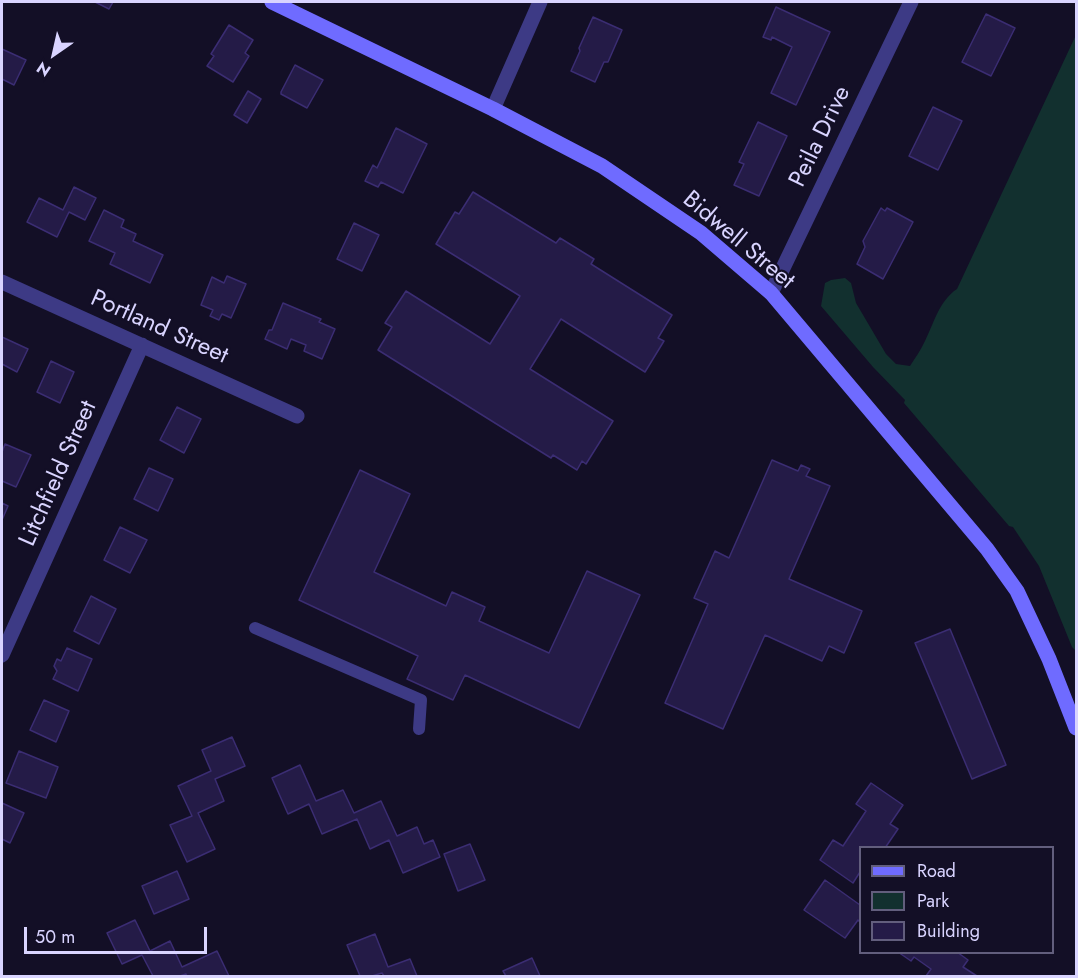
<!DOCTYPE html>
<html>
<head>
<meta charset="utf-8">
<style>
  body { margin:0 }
  #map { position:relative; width:1078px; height:978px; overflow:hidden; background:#130f26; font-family:Jost,sans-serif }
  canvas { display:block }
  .frame { position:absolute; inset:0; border:3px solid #d9d4ff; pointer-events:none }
  .legend { position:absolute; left:859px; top:846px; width:195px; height:108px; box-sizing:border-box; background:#130f26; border:2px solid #625e7d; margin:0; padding:8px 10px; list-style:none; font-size:18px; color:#d9d4ff }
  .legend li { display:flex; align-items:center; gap:12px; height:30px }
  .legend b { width:30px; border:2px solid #625e7d }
  .north { position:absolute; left:24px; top:24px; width:60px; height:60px; -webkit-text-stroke:4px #130f26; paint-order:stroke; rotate:214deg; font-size:16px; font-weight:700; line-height:24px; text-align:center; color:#d9d4ff }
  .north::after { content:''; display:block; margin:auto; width:21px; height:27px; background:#d9d4ff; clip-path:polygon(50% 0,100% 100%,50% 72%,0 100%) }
  .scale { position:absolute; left:24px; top:927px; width:183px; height:27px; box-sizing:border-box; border:3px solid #d9d4ff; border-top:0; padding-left:8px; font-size:18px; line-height:21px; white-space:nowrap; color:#d9d4ff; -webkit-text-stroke:4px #130f26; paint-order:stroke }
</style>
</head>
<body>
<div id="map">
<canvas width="1078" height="978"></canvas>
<div class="frame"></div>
<ul class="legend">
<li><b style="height:8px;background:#6f6bff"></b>Road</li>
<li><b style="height:16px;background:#12302f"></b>Park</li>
<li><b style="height:16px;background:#241b47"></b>Building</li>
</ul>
<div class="north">N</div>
<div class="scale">50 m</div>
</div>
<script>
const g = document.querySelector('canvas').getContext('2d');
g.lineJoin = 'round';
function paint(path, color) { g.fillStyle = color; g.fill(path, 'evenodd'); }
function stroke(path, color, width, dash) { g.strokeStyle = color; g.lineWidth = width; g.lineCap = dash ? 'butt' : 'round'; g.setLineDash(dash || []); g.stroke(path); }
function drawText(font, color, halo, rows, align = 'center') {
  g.font = font + ' Jost,sans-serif'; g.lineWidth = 4.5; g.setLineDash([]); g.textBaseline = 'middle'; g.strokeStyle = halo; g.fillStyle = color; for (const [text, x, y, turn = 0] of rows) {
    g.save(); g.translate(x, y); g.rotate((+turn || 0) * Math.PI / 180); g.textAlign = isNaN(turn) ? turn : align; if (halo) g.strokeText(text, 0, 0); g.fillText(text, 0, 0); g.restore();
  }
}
const green = new Path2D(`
  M 1076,35 L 1076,651 L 1072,647 L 1039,566 L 1013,527 L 1009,526 L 904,403 L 905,400 L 873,367 L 821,306 L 825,283 L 831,280 L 845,278 L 851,283 L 856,303 L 886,354 L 896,364 L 910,366 C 915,358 921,350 925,341 C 934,323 939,301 957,289 Z`);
const building = new Path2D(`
  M 95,2 L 113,2 L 109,9 Z
  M 776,7 L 830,32 L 796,105 L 771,93 L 792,47 L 772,37 L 771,40 L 763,37 Z
  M 986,14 L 1015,28 L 991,76 L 962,62 Z
  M 593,17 L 622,30 L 608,62 L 604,62 L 595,82 L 571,71 L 580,51 L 579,48 Z
  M 229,25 L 253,40 L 245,53 L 249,56 L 233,82 L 207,66 L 214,56 L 211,54 Z
  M 2,49 L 26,60 L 14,85 L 2,79 Z
  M 295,65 L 323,80 L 307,108 L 281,94 L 281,92 Z
  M 248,91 L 261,99 L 247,123 L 234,115 Z
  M 933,107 L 962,121 L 938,170 L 909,156 Z
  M 758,122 L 787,136 L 759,196 L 734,185 L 744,164 L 739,162 Z
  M 396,128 L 427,144 L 403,193 L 381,182 L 378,187 L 365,181 L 373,165 L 377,168 Z
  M 74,187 L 96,198 L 85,220 L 69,212 L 57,237 L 27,222 L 39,198 L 63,210 Z
  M 473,192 L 556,243 L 560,238 L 594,259 L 591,264 L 672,315 L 658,338 L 664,341 L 645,372 L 561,319 L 530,369 L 613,421 L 586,464 L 582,461 L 577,470 L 553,455 L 551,458 L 378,350 L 392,327 L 385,323 L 406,291 L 490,344 L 520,296 L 436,244 L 455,212 L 459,214 Z
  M 881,208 L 885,211 L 887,208 L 913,222 L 883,279 L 857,264 L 865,247 L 863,241 Z
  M 104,210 L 124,220 L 121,227 L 136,234 L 133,241 L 163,255 L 150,283 L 110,264 L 115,253 L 89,241 Z
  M 354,223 L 379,235 L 362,271 L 337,259 Z
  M 227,276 L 246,284 L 231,318 L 222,314 L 219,320 L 210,316 L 213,310 L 201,305 L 212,277 L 224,283 Z
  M 283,303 L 321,319 L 319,322 L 335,329 L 322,359 L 304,351 L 306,345 L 291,339 L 287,349 L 265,339 L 269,330 L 272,330 Z
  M 2,337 L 28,349 L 17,372 L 2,364 Z
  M 51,361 L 74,372 L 60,403 L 37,392 Z
  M 177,407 L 201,419 L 184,453 L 160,440 Z
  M 5,444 L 31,455 L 16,487 L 2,481 L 2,452 Z
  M 772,460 L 798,471 L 801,465 L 810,469 L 806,476 L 830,486 L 789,579 L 862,611 L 844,653 L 829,646 L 822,661 L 765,635 L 723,729 L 665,703 L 708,604 L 694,598 L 715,551 L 729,558 Z
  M 149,468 L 173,479 L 158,511 L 134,499 Z
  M 360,470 L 410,494 L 374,572 L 446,606 L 452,592 L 485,607 L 479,621 L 549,653 L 587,571 L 640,595 L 579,728 L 465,675 L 453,700 L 407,679 L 418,656 L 299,600 Z
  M 2,503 L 8,506 L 2,520 Z
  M 120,527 L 147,540 L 130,573 L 104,560 Z
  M 91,596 L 116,609 L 99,644 L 74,631 Z
  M 950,629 L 1006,765 L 972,779 L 915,643 Z
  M 67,648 L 92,659 L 78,691 L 53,679 L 57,671 L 54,666 L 57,659 L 61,661 Z
  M 44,700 L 69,711 L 56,742 L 30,730 Z
  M 232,737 L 245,766 L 215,779 L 224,801 L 198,813 L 215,849 L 187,862 L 170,825 L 192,816 L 178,786 L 211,771 L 202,750 Z
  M 19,751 L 58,767 L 46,798 L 6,783 Z
  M 300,765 L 316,801 L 343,790 L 354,813 L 381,801 L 397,836 L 417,827 L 424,844 L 433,840 L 440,857 L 403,873 L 389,840 L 370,849 L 357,819 L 322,834 L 309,804 L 288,814 L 272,778 Z
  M 871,783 L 903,805 L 890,824 L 898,829 L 885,848 L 860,848 L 860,872 L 853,883 L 820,860 L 833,840 L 843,846 L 866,811 L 856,804 Z
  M 2,803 L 24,813 L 10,843 L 2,839 Z
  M 470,844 L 485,880 L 458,891 L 444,854 Z
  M 177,871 L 189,899 L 154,914 L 142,886 Z
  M 825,880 L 860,905 L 860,922 L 858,920 L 845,938 L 804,910 Z
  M 135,920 L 150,951 L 170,941 L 182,967 L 217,951 L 229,976 L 187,976 L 186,974 L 180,976 L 153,976 L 142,955 L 122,964 L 107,933 Z
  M 375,934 L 388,967 L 410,959 L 417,976 L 384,976 L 382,973 L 372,976 L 360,976 L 347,945 Z
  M 898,952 L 957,952 L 968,960 L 963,967 L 977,976 L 926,976 L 931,969 L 914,957 L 911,961 Z
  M 532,958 L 540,976 L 506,976 L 503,971 Z`);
const lane = new Path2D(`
  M 255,628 L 421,700 L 419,729`);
const street = new Path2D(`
  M 493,109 L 540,2
  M 2,282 L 297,416
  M 771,293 L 911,2
  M 2,655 L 142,345`);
const secondary = new Path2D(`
  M 272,2 L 493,109 L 602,166 L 701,233 L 771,293 L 987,549 L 1017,591 L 1049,659 L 1076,728`);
const streetNames = [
  ["Peila Drive",821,137,-64],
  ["Bidwell Street",738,241,40],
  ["Portland Street",159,328,24],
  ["Litchfield Street",59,474,-66]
];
paint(green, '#12302f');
paint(building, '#241b47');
stroke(building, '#3b2d73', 1.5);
stroke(lane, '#3d3a85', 12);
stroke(street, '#3d3a85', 15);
stroke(secondary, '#6f6bff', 15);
drawText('24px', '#d9d4ff', '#130f26', streetNames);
</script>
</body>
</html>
